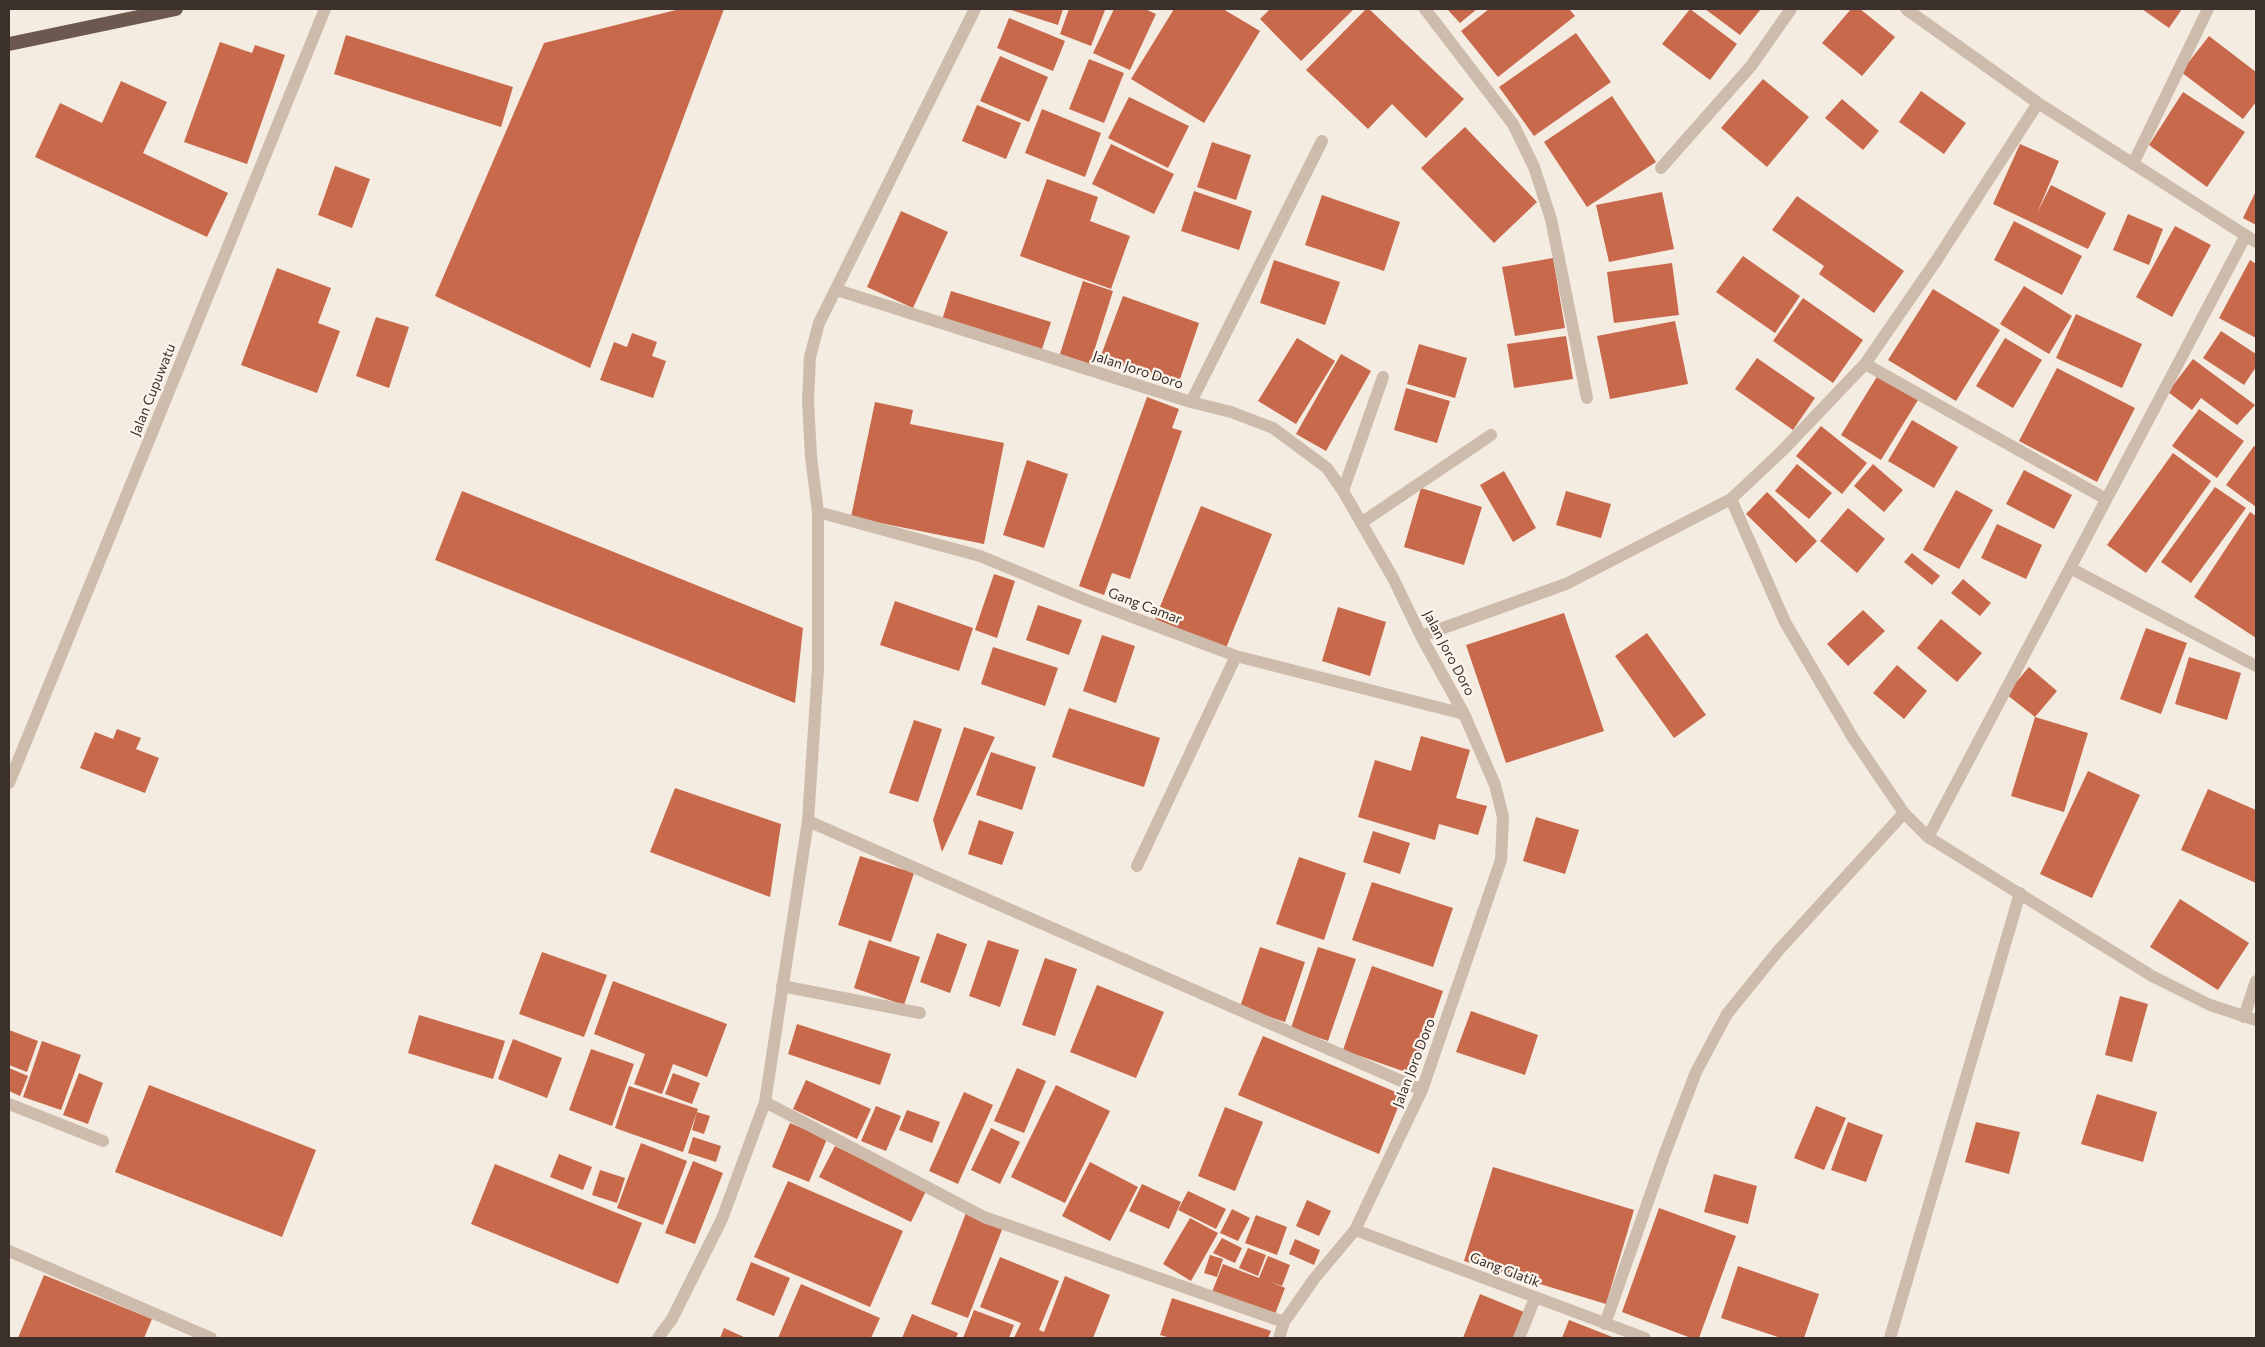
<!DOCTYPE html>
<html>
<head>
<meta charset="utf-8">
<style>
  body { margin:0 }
  #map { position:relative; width:2265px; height:1347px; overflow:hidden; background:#f4ebe1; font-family:Commissioner,sans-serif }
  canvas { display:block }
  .frame { position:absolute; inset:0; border:10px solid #3b302b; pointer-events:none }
</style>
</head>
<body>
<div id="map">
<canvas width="2265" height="1347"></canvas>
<div class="frame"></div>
</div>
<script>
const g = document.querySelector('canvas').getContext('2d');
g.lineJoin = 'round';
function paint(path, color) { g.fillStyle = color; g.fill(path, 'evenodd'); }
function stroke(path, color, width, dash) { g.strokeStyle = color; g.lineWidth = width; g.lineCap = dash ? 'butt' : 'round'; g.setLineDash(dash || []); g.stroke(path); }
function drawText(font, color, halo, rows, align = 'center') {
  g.font = font + ' Commissioner,sans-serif'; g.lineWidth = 4.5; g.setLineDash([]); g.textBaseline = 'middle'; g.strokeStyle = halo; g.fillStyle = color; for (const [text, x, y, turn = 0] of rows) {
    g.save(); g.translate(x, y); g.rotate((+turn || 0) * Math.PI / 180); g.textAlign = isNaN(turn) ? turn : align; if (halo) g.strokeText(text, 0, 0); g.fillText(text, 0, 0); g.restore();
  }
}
const building = new Path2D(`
  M 680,9 L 724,9 L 590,368 L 435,296 L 544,43 Z
  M 1008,9 L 1063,9 L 1058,25 Z
  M 1069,9 L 1105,10 L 1091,46 L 1060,34 Z
  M 1114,9 L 1145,9 L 1156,14 L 1130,70 L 1093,53 Z
  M 1174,9 L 1223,9 L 1260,31 L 1204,123 L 1131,79 Z
  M 1270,9 L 1354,9 L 1301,61 L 1260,19 Z
  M 1366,9 L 1369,9 L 1464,99 L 1426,138 L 1392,104 L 1368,129 L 1306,70 Z
  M 1447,9 L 1477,9 L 1460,23 Z
  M 1489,9 L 1569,9 L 1575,16 L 1498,77 L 1461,31 Z
  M 1690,9 L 1737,44 L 1710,80 L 1662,44 Z
  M 1705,9 L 1761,9 L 1740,35 Z
  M 1851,9 L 1860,9 L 1895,37 L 1862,76 L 1822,43 Z
  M 2142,9 L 2182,9 L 2169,28 Z
  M 1009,18 L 1065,41 L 1053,71 L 997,48 Z
  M 1576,33 L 1611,82 L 1534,136 L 1499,87 Z
  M 346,35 L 513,87 L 501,127 L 334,74 Z
  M 2209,36 L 2256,72 L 2256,102 L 2243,119 L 2181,72 Z
  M 220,42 L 252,53 L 255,45 L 285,55 L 247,164 L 184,142 Z
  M 1000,56 L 1048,77 L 1029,122 L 980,101 Z
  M 1089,59 L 1124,73 L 1104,123 L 1069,109 Z
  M 1763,79 L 1809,117 L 1767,167 L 1721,128 Z
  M 121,81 L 167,102 L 143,153 L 228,193 L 207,237 L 35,157 L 60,103 L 102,123 Z
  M 1921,91 L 1966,123 L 1944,154 L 1899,122 Z
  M 2183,92 L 2245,132 L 2207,187 L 2149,145 Z
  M 1612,96 L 1656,162 L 1587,207 L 1544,142 Z
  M 1129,97 L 1189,126 L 1168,168 L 1108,138 Z
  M 1842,99 L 1879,131 L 1863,150 L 1825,118 Z
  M 977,105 L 1021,123 L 1006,159 L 962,141 Z
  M 1042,109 L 1101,133 L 1085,177 L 1025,153 Z
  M 1465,127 L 1537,202 L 1494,243 L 1421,168 Z
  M 1212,142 L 1251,155 L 1236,200 L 1197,187 Z
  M 1111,144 L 1174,174 L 1154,214 L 1092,184 Z
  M 2020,144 L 2059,161 L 2037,213 L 2051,185 L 2106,213 L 2088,249 L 1993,204 Z
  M 335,166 L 370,179 L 352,228 L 318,215 Z
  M 1047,179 L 1098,197 L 1090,221 L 1130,236 L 1111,289 L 1020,256 Z
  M 1194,191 L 1252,211 L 1239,250 L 1181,231 Z
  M 2256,191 L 2256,225 L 2243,218 Z
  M 1662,192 L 1674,249 L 1609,262 L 1596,205 Z
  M 1322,195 L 1400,222 L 1384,271 L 1305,245 Z
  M 1797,196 L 1904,271 L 1874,313 L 1819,274 L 1824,266 L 1772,230 Z
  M 901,211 L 948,232 L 913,308 L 867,287 Z
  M 2128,214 L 2163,229 L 2149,265 L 2113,250 Z
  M 2014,221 L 2082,256 L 2062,295 L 1994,260 Z
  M 2175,226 L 2211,245 L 2172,317 L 2136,297 Z
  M 1743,256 L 1800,296 L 1775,333 L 1716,292 Z
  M 1553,258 L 1565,328 L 1515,336 L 1502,267 Z
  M 1274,260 L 1340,282 L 1325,325 L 1260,303 Z
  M 2250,260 L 2256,264 L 2256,338 L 2219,318 Z
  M 1672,263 L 1679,315 L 1614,323 L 1607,272 Z
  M 277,268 L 331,288 L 318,323 L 340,331 L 317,393 L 241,365 Z
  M 1083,281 L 1113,291 L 1090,364 L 1060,354 Z
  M 2024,286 L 2072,316 L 2049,354 L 2000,324 Z
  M 1933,289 L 2000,330 L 1956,401 L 1888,360 Z
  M 951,291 L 1051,322 L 1041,352 L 942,320 Z
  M 1123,296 L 1199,323 L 1178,385 L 1100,358 Z
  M 1803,298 L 1863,340 L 1833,383 L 1773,341 Z
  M 2076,314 L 2142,344 L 2122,388 L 2056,358 Z
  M 376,317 L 409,327 L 389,388 L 356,376 Z
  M 1675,321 L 1688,384 L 1610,399 L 1597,336 Z
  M 2221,331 L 2256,354 L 2256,367 L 2244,385 L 2203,358 Z
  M 632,333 L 657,342 L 652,356 L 666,361 L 653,398 L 600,380 L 614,342 L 627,347 Z
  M 1566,336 L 1573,379 L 1514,388 L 1507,344 Z
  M 1297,338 L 1335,361 L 1296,424 L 1258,401 Z
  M 2005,338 L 2042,360 L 2013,408 L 1976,386 Z
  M 1419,344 L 1467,358 L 1455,398 L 1407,384 Z
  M 1341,354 L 1371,371 L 1326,451 L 1296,434 Z
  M 1757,358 L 1815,398 L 1793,430 L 1735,389 Z
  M 2193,359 L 2255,405 L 2237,425 L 2201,398 L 2192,410 L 2168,392 Z
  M 2057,368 L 2135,408 L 2097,482 L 2019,441 Z
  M 1878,375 L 1918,400 L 1881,460 L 1841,435 Z
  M 1406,388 L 1450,401 L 1437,443 L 1394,430 Z
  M 1147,397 L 1179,409 L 1172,428 L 1182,431 L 1130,579 L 1112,573 L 1104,595 L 1079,586 Z
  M 875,402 L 913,410 L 910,424 L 1004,443 L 984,544 L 851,517 Z
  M 2199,409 L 2244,441 L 2217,478 L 2172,446 Z
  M 1912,420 L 1958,447 L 1934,488 L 1888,461 Z
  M 1821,426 L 1867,463 L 1842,494 L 1796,456 Z
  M 2254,446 L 2256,447 L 2256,507 L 2226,485 Z
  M 2173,453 L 2211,481 L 2146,573 L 2107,545 Z
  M 1027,460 L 1068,474 L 1044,548 L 1003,535 Z
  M 1797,464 L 1832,493 L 1809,519 L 1775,491 Z
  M 1873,464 L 1903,490 L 1884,512 L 1854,486 Z
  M 2024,470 L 2072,495 L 2054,529 L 2006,504 Z
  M 1504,471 L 1536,528 L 1513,542 L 1480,485 Z
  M 2215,487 L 2246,508 L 2191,583 L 2161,562 Z
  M 1421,488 L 1482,507 L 1464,565 L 1404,547 Z
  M 1956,490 L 1993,510 L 1959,569 L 1923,550 Z
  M 462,491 L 803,628 L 795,703 L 435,560 Z
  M 1566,491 L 1611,504 L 1601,538 L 1556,525 Z
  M 1767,492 L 1817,541 L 1796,563 L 1746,514 Z
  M 1201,506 L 1272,534 L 1226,648 L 1155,619 Z
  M 1848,508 L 1885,539 L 1857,573 L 1820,541 Z
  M 2250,512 L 2256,516 L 2256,638 L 2194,597 Z
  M 1997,524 L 2042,545 L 2026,579 L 1981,558 Z
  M 1912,553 L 1940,576 L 1932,585 L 1904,562 Z
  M 994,574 L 1015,581 L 997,638 L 975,630 Z
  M 1963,579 L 1991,603 L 1980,616 L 1951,593 Z
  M 895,601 L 973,628 L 959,671 L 880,645 Z
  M 1038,605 L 1082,620 L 1069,655 L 1026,640 Z
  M 1338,607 L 1386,622 L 1370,676 L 1322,661 Z
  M 1863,610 L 1885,631 L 1848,666 L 1827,644 Z
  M 1564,613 L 1604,731 L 1506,763 L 1466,645 Z
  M 1941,619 L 1982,653 L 1957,682 L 1917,648 Z
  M 2146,628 L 2187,643 L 2161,714 L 2120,699 Z
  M 1647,633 L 1706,715 L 1674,738 L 1615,656 Z
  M 1102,635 L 1135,646 L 1116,703 L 1083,691 Z
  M 993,647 L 1058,668 L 1045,706 L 981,684 Z
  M 2189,657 L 2241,673 L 2227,720 L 2175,704 Z
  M 1897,665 L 1927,691 L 1904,719 L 1873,693 Z
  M 2029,667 L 2057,691 L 2035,717 L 2006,694 Z
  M 1069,708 L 1160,738 L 1144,787 L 1052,757 Z
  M 2035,717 L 2088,733 L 2064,812 L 2011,796 Z
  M 914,720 L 942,729 L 918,802 L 889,793 Z
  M 964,727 L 995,737 L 942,852 L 933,820 Z
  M 117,729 L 141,738 L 136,749 L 159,758 L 145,793 L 80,768 L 95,732 L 113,739 Z
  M 1421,736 L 1470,750 L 1456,798 L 1487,806 L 1478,835 L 1439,824 L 1435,840 L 1358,817 L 1375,760 L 1411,771 Z
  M 991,752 L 1036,767 L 1022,810 L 976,795 Z
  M 2088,771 L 2140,795 L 2092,898 L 2040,874 Z
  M 675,788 L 781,824 L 770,897 L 650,852 Z
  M 2208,789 L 2256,810 L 2256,883 L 2181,850 Z
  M 1536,817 L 1579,830 L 1565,874 L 1523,861 Z
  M 979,820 L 1014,832 L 1002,865 L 968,854 Z
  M 1373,831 L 1410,843 L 1400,874 L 1363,862 Z
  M 860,856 L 914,873 L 891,942 L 838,925 Z
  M 1299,857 L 1346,873 L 1324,940 L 1276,924 Z
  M 1372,882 L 1453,908 L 1433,967 L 1352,940 Z
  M 2180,899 L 2249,943 L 2218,990 L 2150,947 Z
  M 937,933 L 967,944 L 950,993 L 920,982 Z
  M 869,940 L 920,957 L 904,1005 L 854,988 Z
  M 988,940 L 1019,950 L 1000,1007 L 969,996 Z
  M 1260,947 L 1305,962 L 1285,1022 L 1240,1007 Z
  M 1318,947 L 1356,959 L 1328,1041 L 1291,1028 Z
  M 542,952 L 607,975 L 584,1037 L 519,1014 Z
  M 1045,958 L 1077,969 L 1055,1036 L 1022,1025 Z
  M 1372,966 L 1443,991 L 1414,1075 L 1343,1050 Z
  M 613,981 L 727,1024 L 707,1077 L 673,1064 L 662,1094 L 634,1084 L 645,1054 L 594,1034 Z
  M 1097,985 L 1164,1012 L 1136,1078 L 1070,1052 Z
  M 2120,996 L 2148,1004 L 2132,1062 L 2105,1055 Z
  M 1471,1011 L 1538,1035 L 1525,1075 L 1456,1052 Z
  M 419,1015 L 505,1041 L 493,1079 L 408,1053 Z
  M 797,1024 L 891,1054 L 880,1085 L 788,1054 Z
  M 9,1030 L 38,1041 L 27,1072 L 9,1065 Z
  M 1263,1036 L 1403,1095 L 1379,1154 L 1238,1095 Z
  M 513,1039 L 562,1058 L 547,1098 L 498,1079 Z
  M 42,1041 L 81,1055 L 61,1110 L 23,1097 Z
  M 591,1049 L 634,1064 L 612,1126 L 569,1110 Z
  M 9,1068 L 28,1076 L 20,1096 L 9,1091 Z
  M 1017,1068 L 1046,1081 L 1024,1133 L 994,1121 Z
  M 79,1073 L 103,1083 L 88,1124 L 63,1115 Z
  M 673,1073 L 700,1083 L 692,1104 L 665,1094 Z
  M 806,1080 L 871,1109 L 857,1139 L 793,1109 Z
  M 149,1085 L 316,1150 L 282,1237 L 115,1172 Z
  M 1056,1085 L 1110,1111 L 1065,1203 L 1011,1177 Z
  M 629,1086 L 698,1109 L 683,1152 L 615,1128 Z
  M 964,1092 L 993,1105 L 958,1184 L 929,1171 Z
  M 2097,1094 L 2157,1112 L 2143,1162 L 2081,1144 Z
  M 876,1106 L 901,1116 L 886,1151 L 861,1141 Z
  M 1816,1106 L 1846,1118 L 1824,1170 L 1794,1158 Z
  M 1225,1107 L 1263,1122 L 1235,1191 L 1198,1176 Z
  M 907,1110 L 940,1122 L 932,1143 L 899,1130 Z
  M 697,1112 L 710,1116 L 704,1134 L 692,1130 Z
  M 1848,1122 L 1883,1135 L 1866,1182 L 1831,1170 Z
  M 1976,1122 L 2020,1132 L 2009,1174 L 1965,1162 Z
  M 790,1123 L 827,1139 L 809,1182 L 772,1167 Z
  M 991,1128 L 1020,1142 L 1000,1184 L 971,1170 Z
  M 693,1137 L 721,1146 L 716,1162 L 688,1153 Z
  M 641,1143 L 687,1161 L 663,1225 L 617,1208 Z
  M 835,1146 L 926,1191 L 911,1222 L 819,1177 Z
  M 559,1154 L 592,1167 L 583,1190 L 550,1177 Z
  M 693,1161 L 723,1173 L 695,1244 L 665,1233 Z
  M 1090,1162 L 1138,1187 L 1110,1241 L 1062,1216 Z
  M 495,1164 L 642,1223 L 618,1284 L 471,1224 Z
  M 1493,1167 L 1634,1210 L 1606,1304 L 1464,1261 Z
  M 600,1170 L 625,1178 L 617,1203 L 592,1195 Z
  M 1714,1174 L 1757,1186 L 1748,1224 L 1704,1212 Z
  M 788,1181 L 903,1231 L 870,1307 L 754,1257 Z
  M 1142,1184 L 1181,1202 L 1169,1229 L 1129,1211 Z
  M 1188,1191 L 1226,1209 L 1216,1229 L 1178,1210 Z
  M 1307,1200 L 1331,1211 L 1319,1236 L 1296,1226 Z
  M 1659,1208 L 1736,1236 L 1699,1338 L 1691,1338 L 1622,1312 Z
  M 1232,1209 L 1250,1218 L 1238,1241 L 1220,1233 Z
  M 966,1213 L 1003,1227 L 968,1318 L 931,1304 Z
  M 1256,1215 L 1287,1227 L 1277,1255 L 1245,1243 Z
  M 1190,1218 L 1218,1233 L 1191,1281 L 1163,1264 Z
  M 1222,1238 L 1242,1248 L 1235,1263 L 1213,1253 Z
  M 1295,1239 L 1320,1250 L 1314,1265 L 1289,1254 Z
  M 1248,1248 L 1266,1255 L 1258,1276 L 1239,1268 Z
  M 1210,1255 L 1223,1259 L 1217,1277 L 1204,1273 Z
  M 1268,1256 L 1290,1265 L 1282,1286 L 1269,1281 L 1285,1288 L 1274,1317 L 1212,1292 L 1223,1264 L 1259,1278 Z
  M 1000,1257 L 1059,1281 L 1039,1330 L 1044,1332 L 1065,1276 L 1110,1295 L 1093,1338 L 1014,1338 L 1021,1323 L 980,1307 Z
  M 751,1262 L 790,1278 L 774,1316 L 736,1300 Z
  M 1738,1266 L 1819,1294 L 1804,1338 L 1781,1338 L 1721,1318 Z
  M 44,1275 L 152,1319 L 144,1338 L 18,1338 Z
  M 801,1284 L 880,1318 L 871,1338 L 778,1338 Z
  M 1480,1294 L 1524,1312 L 1513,1338 L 1463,1338 Z
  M 1172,1298 L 1271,1331 L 1268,1338 L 1171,1338 L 1160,1335 Z
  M 974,1310 L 1014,1325 L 1009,1338 L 963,1338 Z
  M 912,1314 L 958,1333 L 956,1338 L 902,1338 Z
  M 1569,1320 L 1615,1338 L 1562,1338 Z
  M 724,1328 L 746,1338 L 720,1338 Z`);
const service = new Path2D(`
  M 9,1104 L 103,1141`);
const minor = new Path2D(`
  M 1425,9 L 1513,124 L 1534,167 L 1551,219 L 1587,398
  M 1906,9 L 2038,103 L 2256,242
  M 2133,164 L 2208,9
  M 1661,168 L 1751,66 L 1791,9
  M 837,290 L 1191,402 L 1231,412 L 1273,428 L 1327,468 L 1343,491 L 1393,578 L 1421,636 L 1464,714 L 1495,785 L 1503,817 L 1501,860 L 1422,1090 L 1355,1230 L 1314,1279 L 1284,1322 L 1279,1338
  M 1865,364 L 2106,499
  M 1191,402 L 1322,141
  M 1343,491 L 1383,377
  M 1731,499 L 1785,622 L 1853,738 L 1904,813 L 1928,837 L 2152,976 L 2210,1005 L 2256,1020
  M 818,512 L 980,556 L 1084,599 L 1236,656 L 1464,714
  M 1361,523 L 1491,435
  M 2070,568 L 2256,666
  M 1421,636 L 1566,584 L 1731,499 L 1782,451 L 1865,364 L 1936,261 L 2038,103
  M 9,783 L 325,9
  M 808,821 L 1422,1090
  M 1928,837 L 2246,235
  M 1137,866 L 1236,656
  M 782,986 L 920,1013
  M 2244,1017 L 2256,981
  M 765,1102 L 984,1217 L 1284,1322
  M 1355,1230 L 1645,1338
  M 9,1251 L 211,1338
  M 1605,1324 L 1665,1153 L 1696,1072 L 1727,1014 L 1778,951 L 1904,813
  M 658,1338 L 672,1319 L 722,1219 L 765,1102 L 808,821 L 818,668 L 818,512 L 811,457 L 808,400 L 810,357 L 819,323 L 975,9
  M 1519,1338 L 1535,1298
  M 1890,1338 L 2020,893`);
const trunk = new Path2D(`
  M 9,44 L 176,9`);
const streetNames = [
  ["Jalan Joro Doro",1138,370,18],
  ["Jalan Cupuwatu",153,390,-68],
  ["Gang Camar",1145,606,21],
  ["Jalan Joro Doro",1449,653,62],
  ["Jalan Joro Doro",1414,1063,-69],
  ["Gang Glatik",1505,1270,21]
];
paint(building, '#c8694b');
stroke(service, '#cdbbac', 12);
stroke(minor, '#cdbbac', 12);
stroke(trunk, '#6c584f', 14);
drawText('14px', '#3b302b', '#fbf5ee', streetNames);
</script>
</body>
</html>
